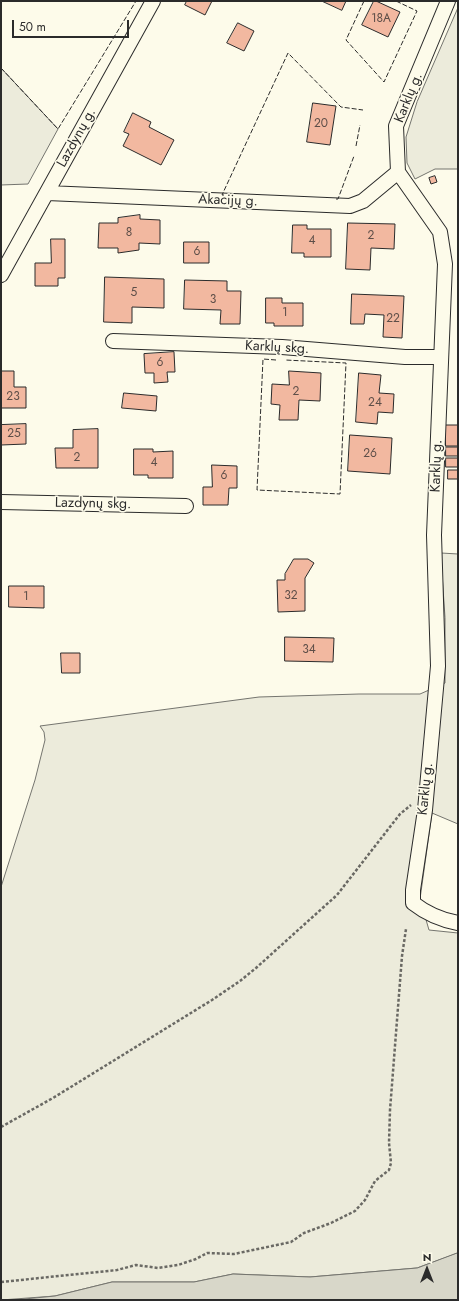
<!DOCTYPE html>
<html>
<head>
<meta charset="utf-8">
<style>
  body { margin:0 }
  #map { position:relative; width:459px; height:1301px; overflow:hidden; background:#fdfbea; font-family:Jost,sans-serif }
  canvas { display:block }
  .frame { position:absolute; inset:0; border:2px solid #2b2b2b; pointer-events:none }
  .north { position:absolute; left:407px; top:1249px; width:40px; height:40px; -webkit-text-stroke:3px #fdfbea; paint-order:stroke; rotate:0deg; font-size:11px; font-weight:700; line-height:16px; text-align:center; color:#2b2b2b }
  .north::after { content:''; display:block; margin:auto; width:14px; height:18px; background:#2b2b2b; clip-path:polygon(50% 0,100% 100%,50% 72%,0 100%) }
  .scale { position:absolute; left:12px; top:20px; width:117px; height:18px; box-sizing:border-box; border:2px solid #2b2b2b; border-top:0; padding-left:5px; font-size:12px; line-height:14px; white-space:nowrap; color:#2b2b2b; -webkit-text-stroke:3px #fdfbea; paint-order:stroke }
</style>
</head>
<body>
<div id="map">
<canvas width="459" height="1301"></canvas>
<div class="frame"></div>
<div class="north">N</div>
<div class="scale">50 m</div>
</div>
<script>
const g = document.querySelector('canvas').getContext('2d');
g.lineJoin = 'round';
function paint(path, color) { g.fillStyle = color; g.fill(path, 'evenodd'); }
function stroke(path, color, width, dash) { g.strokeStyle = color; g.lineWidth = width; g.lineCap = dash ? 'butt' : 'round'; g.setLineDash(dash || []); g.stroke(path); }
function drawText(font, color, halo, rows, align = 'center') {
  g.font = font + ' Jost,sans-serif'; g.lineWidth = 3; g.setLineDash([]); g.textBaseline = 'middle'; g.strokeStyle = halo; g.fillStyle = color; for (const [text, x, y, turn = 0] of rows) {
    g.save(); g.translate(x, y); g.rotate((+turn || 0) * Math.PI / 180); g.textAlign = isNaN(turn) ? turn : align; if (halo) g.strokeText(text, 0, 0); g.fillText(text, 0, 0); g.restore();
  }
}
const green = new Path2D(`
  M 458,8 L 458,169 L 435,169 L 415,179 L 407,163 L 406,137 L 417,102 Z
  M 1,68 L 58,129 L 28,184 L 1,185 Z
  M 441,553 L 458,554 L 458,824 L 432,813 L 420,899 L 429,930 L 458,933 L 458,1253 L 417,1268 L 310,1277 L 233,1274 L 194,1282 L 112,1282 L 55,1296 L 1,1300 L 1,887 L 35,780 L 45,740 L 44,732 L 40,726 L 259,697 L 359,694 L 420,694 L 445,683 L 445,618 Z`);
const water = new Path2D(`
  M 458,1253 L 458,1300 L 14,1300 L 55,1296 L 112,1282 L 194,1282 L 233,1274 L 310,1277 L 417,1268 Z`);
const building = new Path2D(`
  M 187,1 L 212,1 L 205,15 L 185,5 Z
  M 322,1 L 346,1 L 342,10 Z
  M 374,1 L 376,1 L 400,12 L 388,37 L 362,25 Z
  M 238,23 L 254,31 L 244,51 L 227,43 Z
  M 313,103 L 336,106 L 330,145 L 307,142 Z
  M 133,113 L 151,122 L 149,127 L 174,140 L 161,165 L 123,146 L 129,134 L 124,132 Z
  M 435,176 L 437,182 L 431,184 L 429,178 Z
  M 140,215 L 140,219 L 160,220 L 160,244 L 139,243 L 139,250 L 118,253 L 118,248 L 98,248 L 99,223 L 118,223 L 118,218 Z
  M 348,223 L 395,224 L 394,249 L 371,248 L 370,270 L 346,269 Z
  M 293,225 L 307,225 L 307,229 L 331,229 L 331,257 L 304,257 L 304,253 L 292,253 Z
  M 51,239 L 65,239 L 65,278 L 58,278 L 58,286 L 35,286 L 35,263 L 51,263 Z
  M 184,242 L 209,242 L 209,263 L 184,263 Z
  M 105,277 L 164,279 L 164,308 L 132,307 L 132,323 L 104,322 Z
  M 185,280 L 227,281 L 227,291 L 241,291 L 240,324 L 220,324 L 221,310 L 184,309 Z
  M 352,294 L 404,296 L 402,338 L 383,337 L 384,315 L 365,314 L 364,324 L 351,324 Z
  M 266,298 L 282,298 L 282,303 L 303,303 L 303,326 L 274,326 L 274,323 L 266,323 Z
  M 174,352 L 175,372 L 167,372 L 168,382 L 154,383 L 154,373 L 145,373 L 144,354 Z
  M 1,371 L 14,371 L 14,387 L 26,387 L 26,408 L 1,408 Z
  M 289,371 L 321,373 L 320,401 L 299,400 L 298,420 L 279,420 L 280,405 L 271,404 L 272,384 L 289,385 Z
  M 359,373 L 381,375 L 379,393 L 394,394 L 393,413 L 378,412 L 377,424 L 356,422 Z
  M 124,393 L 157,396 L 156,411 L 122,408 Z
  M 26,424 L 26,444 L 1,445 L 1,425 Z
  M 445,425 L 458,425 L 458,446 L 446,446 Z
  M 98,429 L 98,468 L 56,468 L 55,448 L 73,448 L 73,430 Z
  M 350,435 L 392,438 L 390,474 L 348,471 Z
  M 446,447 L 458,447 L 458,456 L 446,456 Z
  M 134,449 L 153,449 L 153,452 L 173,451 L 173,478 L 148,478 L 148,475 L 134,475 Z
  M 446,458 L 458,458 L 458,467 L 446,467 Z
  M 212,465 L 237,466 L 237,488 L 229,488 L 228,505 L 203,505 L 203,487 L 212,487 Z
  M 448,470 L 458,470 L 458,479 L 448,479 Z
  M 294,559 L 308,559 L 314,563 L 305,578 L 305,611 L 278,612 L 277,580 L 285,580 L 285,574 Z
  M 9,586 L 44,586 L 44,608 L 9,607 Z
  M 285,637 L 334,638 L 333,662 L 285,661 Z
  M 61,653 L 80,653 L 80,673 L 62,673 Z`);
const path = new Path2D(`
  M 1,1127 L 53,1098 L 212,1000 L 240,981 L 256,968 L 337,895 L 400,814 L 411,805
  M 1,1282 L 117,1270 L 136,1265 L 158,1268 L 178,1265 L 196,1259 L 207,1253 L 234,1254 L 291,1242 L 304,1233 L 331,1223 L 355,1211 L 365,1200 L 375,1181 L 389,1170 L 391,1163 L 389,1143 L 390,1110 L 402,956 L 406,929`);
const street = new Path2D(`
  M 448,1 L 396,126 L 398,172 L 440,232 L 445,264 L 434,535 L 438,666 L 425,810 L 413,890 L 413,903 C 427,914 441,920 458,923
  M 47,193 L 350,206 L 363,201 L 398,172
  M 1,275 L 153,1
  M 113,341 L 282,347 L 405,357 L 440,357
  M 1,502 L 186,506`);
const fence = new Path2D(`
  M 364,1 L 346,40 L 384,82 L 417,11 L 396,1
  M 1,68 L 58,129 L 136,1
  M 356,146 L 360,125
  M 224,195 L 222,195 L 288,53 L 341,107 L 363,110
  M 336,199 L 338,199 L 354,156
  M 276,360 L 263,359 L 257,490 L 340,494 L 346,363 L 285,360`);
const numberNames = [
  ["18A",381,19],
  ["20",321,124],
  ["8",129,233],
  ["2",371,236],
  ["4",312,241],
  ["6",197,252],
  ["5",134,293],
  ["3",213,300],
  ["1",285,313],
  ["22",393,319],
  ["6",160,363],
  ["2",296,392],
  ["23",13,397],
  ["24",375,403],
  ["25",14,434],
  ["26",370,454],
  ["2",77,458],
  ["4",154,463],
  ["6",224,476],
  ["32",291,596],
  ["1",26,597],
  ["34",309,650]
];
const streetNames = [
  ["Karklų g.",409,98,-68],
  ["Lazdynų g.",77,138,-61],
  ["Akacijų g.",228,201,2],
  ["Karklų skg.",277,348,3],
  ["Karklų g.",437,466,-88],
  ["Lazdynų skg.",93,504,1],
  ["Karklų g.",426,789,-84]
];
paint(green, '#ecebdb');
stroke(green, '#74746e', 1);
paint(water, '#d8d7c9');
stroke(water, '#74746e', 1);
paint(building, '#f2b8a0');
stroke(building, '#2b2b2b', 1);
stroke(street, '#2b2b2b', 16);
stroke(path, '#6a6964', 2.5, [3, 2]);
stroke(street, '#fdfbea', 14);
stroke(fence, '#2b2b2b', 1, [5, 2]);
drawText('12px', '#5d4e48', null, numberNames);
drawText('14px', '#2b2b2b', '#fdfbea', streetNames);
</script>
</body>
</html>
